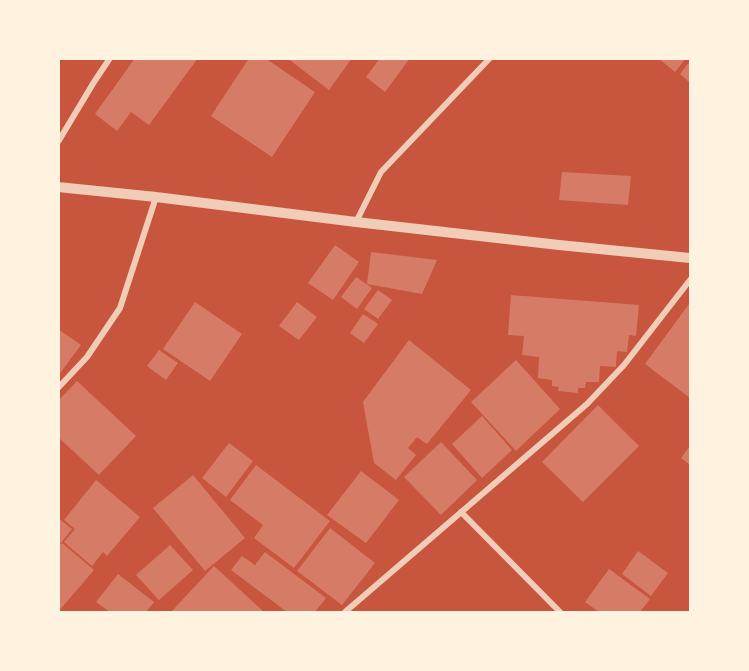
<!DOCTYPE html>
<html>
<head>
<meta charset="utf-8">
<style>
  body { margin:0 }
  #map { position:relative; width:749px; height:671px; overflow:hidden; background:#c8553d; font-family:Karla,sans-serif }
  canvas { display:block }
  .frame { position:absolute; inset:0; border:60px solid #fff3e0; pointer-events:none }
</style>
</head>
<body>
<div id="map">
<canvas width="749" height="671"></canvas>
<div class="frame"></div>
</div>
<script>
const g = document.querySelector('canvas').getContext('2d');
g.lineJoin = 'round';
function paint(path, color) { g.fillStyle = color; g.fill(path, 'evenodd'); }
function stroke(path, color, width, dash) { g.strokeStyle = color; g.lineWidth = width; g.lineCap = dash ? 'butt' : 'round'; g.setLineDash(dash || []); g.stroke(path); }
const building = new Path2D(`
  M 135,58 L 198,58 L 149,125 L 131,112 L 117,131 L 95,114 Z
  M 249,58 L 265,58 L 315,92 L 272,157 L 211,116 Z
  M 287,58 L 352,58 L 329,90 Z
  M 380,58 L 410,58 L 385,92 L 366,77 Z
  M 658,58 L 686,58 L 675,72 Z
  M 690,61 L 690,83 L 680,74 Z
  M 562,172 L 631,176 L 628,205 L 559,200 Z
  M 335,245 L 359,262 L 333,300 L 308,283 Z
  M 371,252 L 437,260 L 422,294 L 367,284 Z
  M 356,277 L 372,288 L 357,309 L 341,297 Z
  M 378,290 L 392,300 L 378,319 L 364,309 Z
  M 511,295 L 639,305 L 636,336 L 629,335 L 627,352 L 617,351 L 616,367 L 600,366 L 599,382 L 586,382 L 585,388 L 578,388 L 578,393 L 558,391 L 559,387 L 552,386 L 552,380 L 538,378 L 539,357 L 522,355 L 524,336 L 508,335 Z
  M 195,302 L 242,334 L 210,381 L 163,349 Z
  M 297,302 L 317,317 L 299,340 L 279,326 Z
  M 689,304 L 690,305 L 690,398 L 645,364 Z
  M 363,314 L 378,324 L 364,343 L 350,333 Z
  M 58,329 L 81,345 L 58,376 Z
  M 409,340 L 471,390 L 427,444 L 417,437 L 408,448 L 416,455 L 396,480 L 374,463 L 363,402 Z
  M 159,350 L 178,363 L 166,380 L 147,366 Z
  M 516,360 L 560,409 L 516,451 L 471,402 Z
  M 77,381 L 136,436 L 99,475 L 58,437 L 58,401 Z
  M 598,405 L 639,446 L 583,502 L 542,462 Z
  M 482,416 L 512,450 L 482,478 L 452,444 Z
  M 441,442 L 477,480 L 441,515 L 404,477 Z
  M 229,443 L 253,461 L 226,497 L 202,478 Z
  M 690,446 L 690,465 L 681,458 Z
  M 256,465 L 330,521 L 294,568 L 254,538 L 263,525 L 230,500 Z
  M 361,471 L 399,500 L 366,543 L 327,515 Z
  M 193,475 L 245,538 L 205,571 L 153,508 Z
  M 96,480 L 140,517 L 107,556 L 103,552 L 92,566 L 64,542 L 75,529 L 64,520 Z
  M 58,518 L 72,529 L 61,543 L 58,541 Z
  M 330,528 L 375,563 L 342,605 L 297,571 Z
  M 62,543 L 94,570 L 58,612 L 58,546 Z
  M 170,545 L 193,570 L 159,600 L 136,575 Z
  M 638,551 L 668,573 L 651,596 L 622,574 Z
  M 265,552 L 326,598 L 315,612 L 287,612 L 231,570 L 242,556 L 255,565 Z
  M 214,566 L 264,612 L 171,612 Z
  M 609,569 L 650,599 L 640,612 L 599,612 L 585,602 Z
  M 118,574 L 154,602 L 146,612 L 110,612 L 96,602 Z`);
const minor = new Path2D(`
  M 58,142 L 94,82 L 110,58
  M 356,222 L 381,172 L 490,58
  M 58,388 L 87,357 L 120,308 L 156,197
  M 461,512 L 560,612
  M 345,612 L 587,404 L 624,365 L 690,280`);
const tertiary = new Path2D(`
  M 58,187 L 156,197 L 356,222 L 559,245 L 690,258`);
paint(building, '#d67c66');
stroke(minor, '#f1ccb7', 6);
stroke(tertiary, '#f1ccb7', 10);
</script>
</body>
</html>
